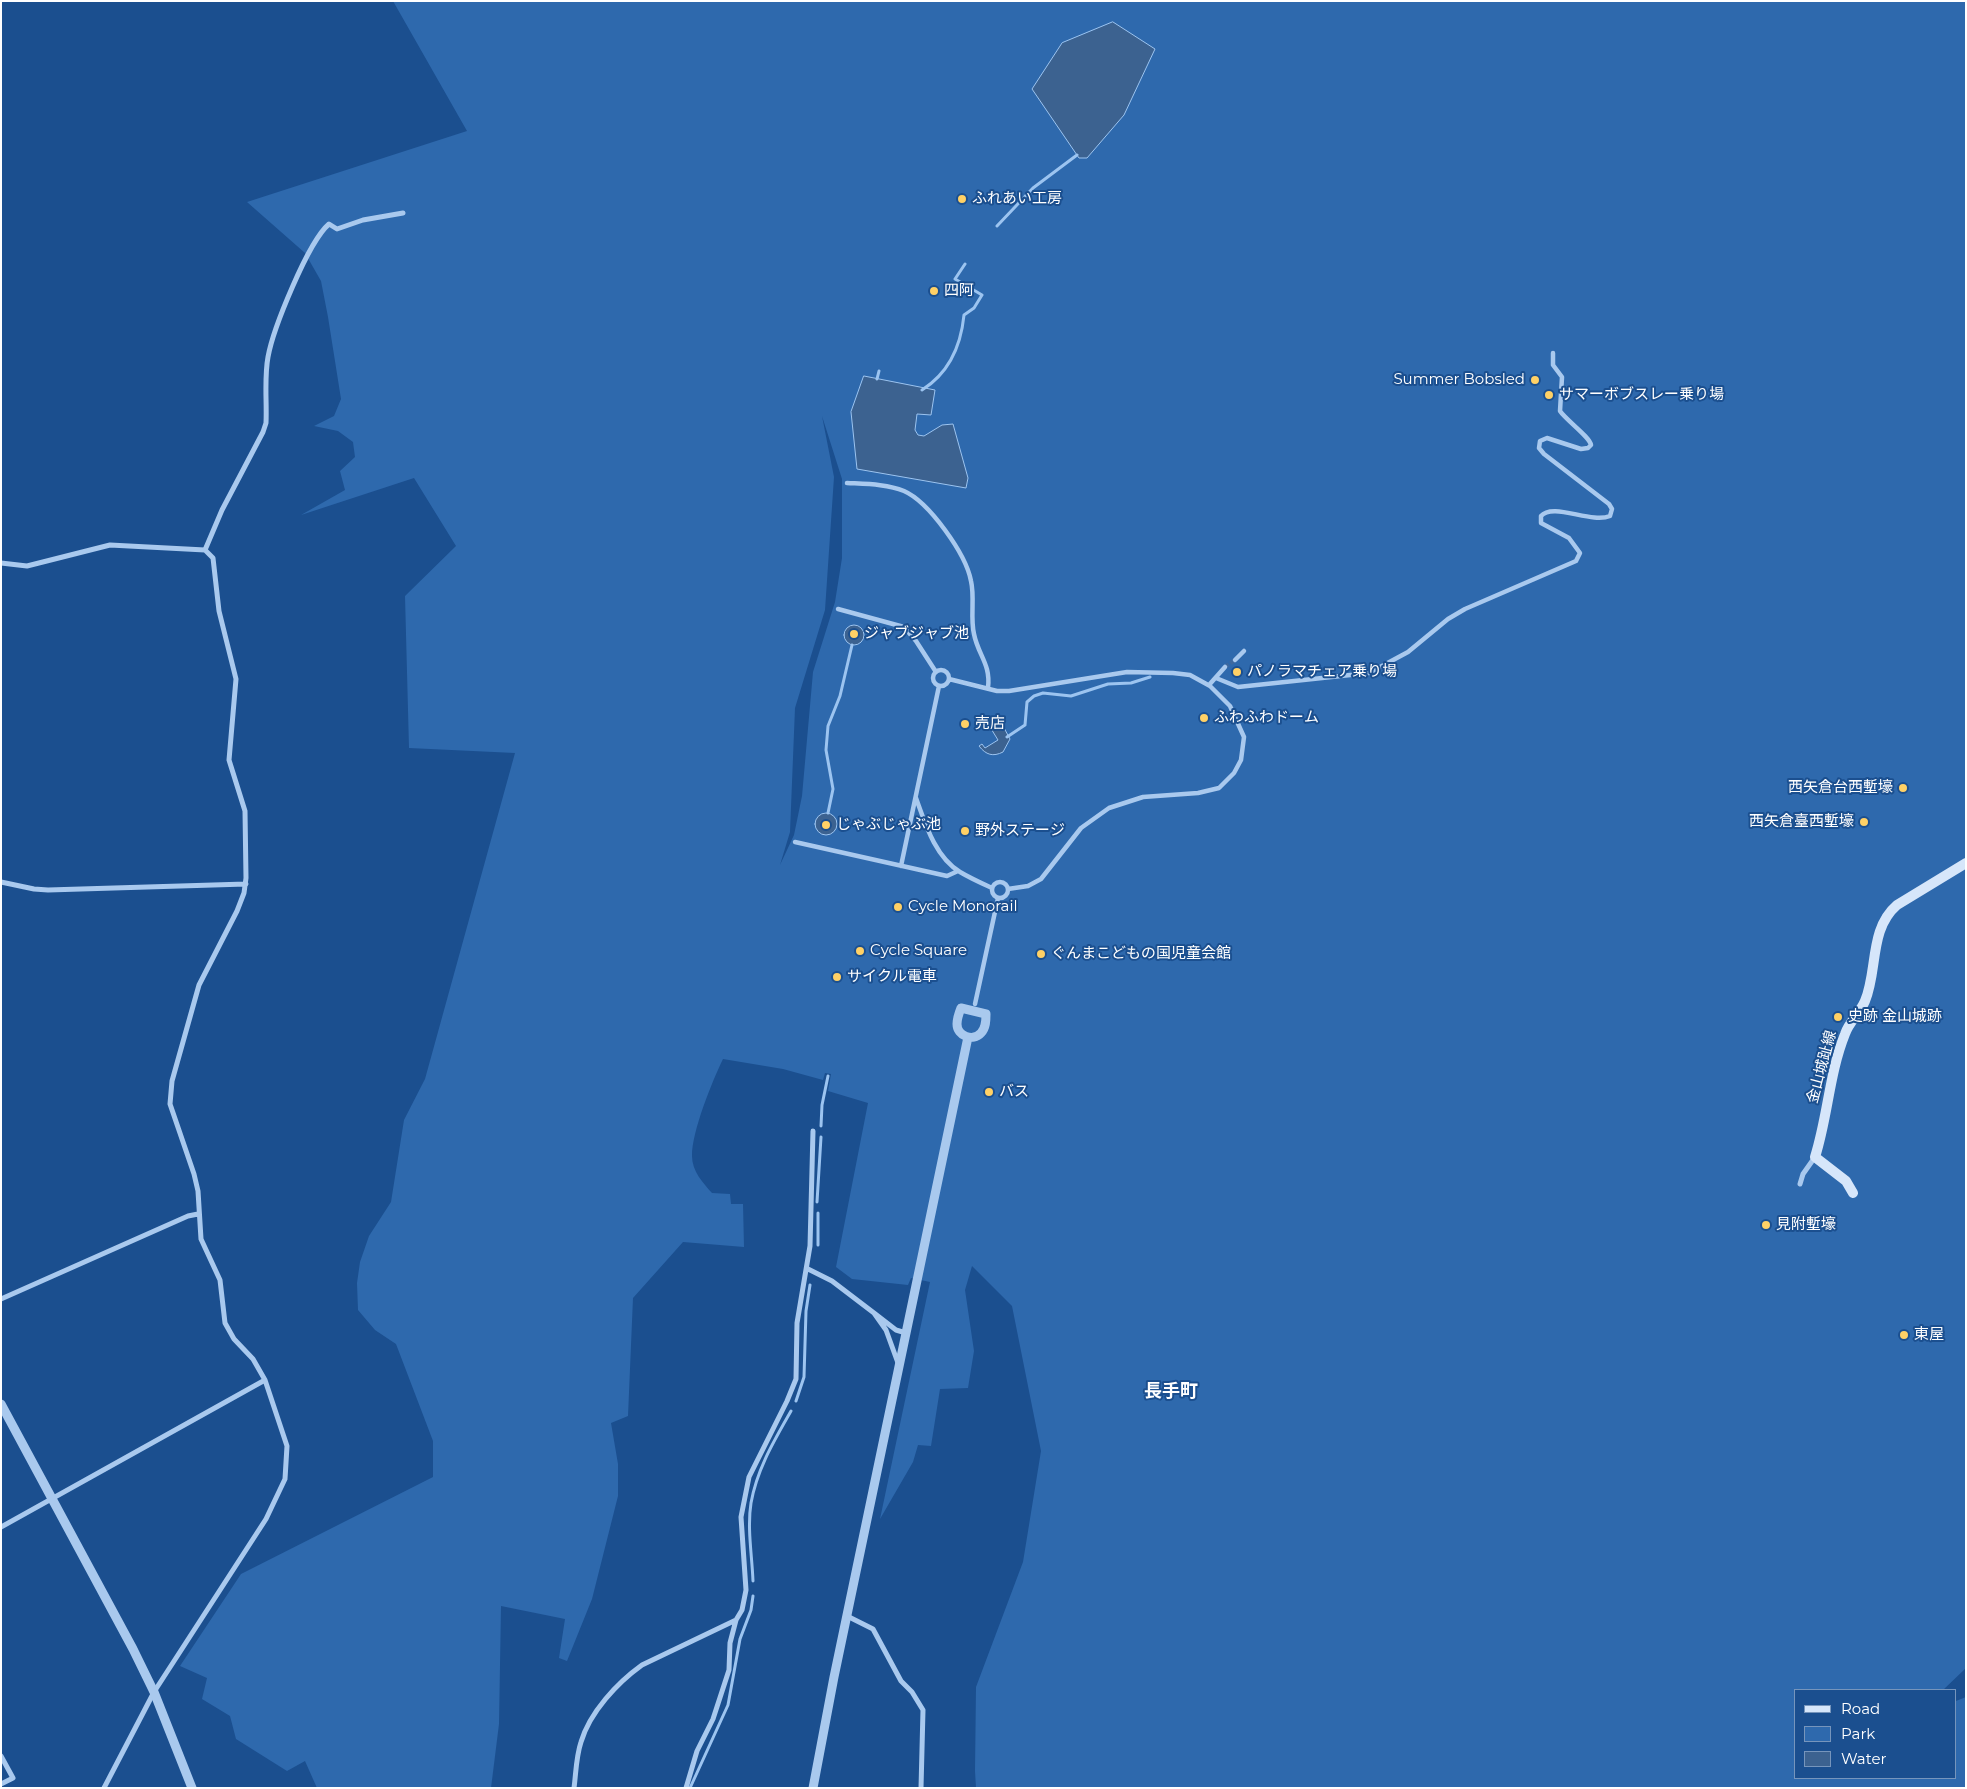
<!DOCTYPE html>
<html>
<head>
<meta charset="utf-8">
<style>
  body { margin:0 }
  #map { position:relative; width:1967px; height:1789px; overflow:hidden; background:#1b4f8f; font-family:Montserrat,sans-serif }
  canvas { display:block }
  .frame { position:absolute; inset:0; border:2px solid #fff; pointer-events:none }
  .legend { position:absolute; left:1794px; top:1689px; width:162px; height:90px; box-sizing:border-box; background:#1b4f8f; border:1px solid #7695bc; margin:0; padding:6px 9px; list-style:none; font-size:15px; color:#fff }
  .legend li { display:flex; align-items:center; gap:10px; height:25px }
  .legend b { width:25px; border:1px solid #7695bc }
</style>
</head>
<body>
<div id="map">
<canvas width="1967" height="1789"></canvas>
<div class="frame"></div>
<ul class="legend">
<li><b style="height:6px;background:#d6e6fa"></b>Road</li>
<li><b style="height:14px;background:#2e69ad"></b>Park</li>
<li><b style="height:14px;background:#3c6290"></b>Water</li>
</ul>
</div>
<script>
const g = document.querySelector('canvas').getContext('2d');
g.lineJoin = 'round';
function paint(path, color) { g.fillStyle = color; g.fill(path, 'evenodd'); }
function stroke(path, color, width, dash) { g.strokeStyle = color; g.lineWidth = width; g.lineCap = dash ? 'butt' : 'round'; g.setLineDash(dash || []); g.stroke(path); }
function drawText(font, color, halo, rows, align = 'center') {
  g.font = font + ' Montserrat,"Noto Sans JP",sans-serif'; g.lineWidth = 4; g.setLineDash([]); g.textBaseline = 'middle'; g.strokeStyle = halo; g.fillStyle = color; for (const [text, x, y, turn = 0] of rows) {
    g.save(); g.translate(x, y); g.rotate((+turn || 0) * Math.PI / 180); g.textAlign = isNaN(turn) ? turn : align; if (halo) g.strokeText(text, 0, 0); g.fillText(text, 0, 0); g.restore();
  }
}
const green = new Path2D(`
  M 393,1 L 1966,1 L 1966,1668 L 1943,1690 L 1796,1690 L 1796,1778 L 1956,1778 L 1956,1701 L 1966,1697 L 1966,1788 L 976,1788 L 975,1771 L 976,1687 L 1023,1562 L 1041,1451 L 1012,1306 L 972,1266 L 965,1290 L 974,1351 L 968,1388 L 940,1389 L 931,1446 L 918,1445 L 913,1462 L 880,1519 L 930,1282 L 911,1278 L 908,1285 L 852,1279 L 836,1267 L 868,1103 L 828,1091 L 831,1074 L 825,1073 L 823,1080 L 783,1069 L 723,1059 C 712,1082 692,1131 692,1156 C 692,1171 703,1183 712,1193 L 730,1194 L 731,1204 L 743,1204 L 744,1247 L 683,1242 L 633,1298 L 628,1416 L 611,1423 L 618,1464 L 618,1496 L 592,1599 L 567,1661 L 559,1658 L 565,1619 L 501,1606 L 499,1724 L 491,1788 L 317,1788 L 305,1761 L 287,1771 L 236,1739 L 230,1716 L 202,1699 L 207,1678 L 180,1666 L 241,1574 L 433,1477 L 433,1441 L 396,1344 L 375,1330 L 358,1310 L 357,1283 L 360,1262 L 369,1236 L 391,1202 L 404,1120 L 425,1079 L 515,753 L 409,748 L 405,596 L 456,546 L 414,478 L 301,515 L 345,490 L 340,471 L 355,457 L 353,442 L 338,431 L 314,426 L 334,416 L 341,399 L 328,317 L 321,281 L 305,253 L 247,202 L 467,131 ZM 822,416 L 842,479 L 842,558 L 835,602 L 813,672 L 802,796 L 794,835 L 780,865 L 790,832 L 795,708 L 825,610 L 834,477 Z`);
const water = new Path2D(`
  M 1113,22 L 1155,49 L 1124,115 L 1087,158 L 1079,158 L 1032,89 L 1062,43 Z
  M 864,376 L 935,390 L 931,415 L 917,414 L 915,430 L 918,435 L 924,436 L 942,425 L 953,424 L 968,478 L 966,488 L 857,469 L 851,412 Z
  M844 635a10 10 0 1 1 20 0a10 10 0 1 1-20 0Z
  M 993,724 L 1003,726 L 1010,739 L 1003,752 C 993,757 986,755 979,746 L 982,744 L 985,748 L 998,740 L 990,727 L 985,730 L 984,727 Z
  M815 824a11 11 0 1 1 22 0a11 11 0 1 1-22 0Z`);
const stream = new Path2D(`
  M 997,226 L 1033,188 L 1077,155
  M 877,379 L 879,371
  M 922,390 C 949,373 961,345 964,315 L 974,308 L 982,295 L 955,279 L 965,264
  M 1007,737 L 1025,725 L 1027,702 L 1034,696 L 1043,693 L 1071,696 L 1108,684 L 1131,683 L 1150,677
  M 828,813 L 833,789 L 826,750 L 828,726 L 840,696 L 852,645
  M 821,1126 L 822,1105 L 828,1076
  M 817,1202 L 821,1137
  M 818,1245 L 818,1213
  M 796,1401 L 804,1377 L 806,1311 L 810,1285
  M 753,1581 C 752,1555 747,1528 751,1503 C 757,1469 774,1441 791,1411
  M 690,1788 L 728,1705 L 740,1639 L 751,1610 L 753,1596`);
const pedestrianTunnel = new Path2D(`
  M 1225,667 L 1235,660`);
const pedestrian = new Path2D(`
  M 847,483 C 866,484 887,484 904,491 C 929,502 966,554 971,581 C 975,598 970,617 974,634 C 978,655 991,664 988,688
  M 838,609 L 904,627 L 916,641 L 936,672
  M 1235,660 L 1244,651
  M933 678a8 8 0 1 1 16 0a8 8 0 1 1-16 0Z
  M 1216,678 L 1238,687 L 1369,673 L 1408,652 L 1448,619 L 1465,609 L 1576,561 L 1580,553 L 1569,538 L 1541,523 L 1541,516 C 1553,502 1591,524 1610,516 L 1612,509 L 1609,504 L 1544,454 L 1539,448 L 1540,441 L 1547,438 L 1581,449 L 1588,448 L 1591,445 C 1590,437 1566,420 1560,411 L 1562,377 L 1553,365 L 1553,353
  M 949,679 L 997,691 L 1009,691 L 1127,672 L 1173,673 L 1190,675 L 1210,686 L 1230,706 L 1244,737 L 1241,760 L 1234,773 L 1219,788 L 1198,793 L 1143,797 L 1109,808 L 1081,828 L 1041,879 L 1028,886 L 1008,889
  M 1209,685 L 1225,667
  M 916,798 C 925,823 935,857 960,872 C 970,878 981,883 992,888
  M 795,842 L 947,876 L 958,871
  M 901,866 L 939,686
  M992 890a8 8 0 1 1 16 0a8 8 0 1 1-16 0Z
  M 975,1004 L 998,898`);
const minor = new Path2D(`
  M 205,550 L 222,510 L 263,432 L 266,423 C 267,402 264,378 268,357 C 273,329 308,242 329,224 L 337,229 L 363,220 L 403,213
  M 1,563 L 27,566 L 110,545 L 205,550 L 213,558 L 219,611 L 236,679 L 229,760 L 245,811 L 246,878 L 244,893 L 237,911 L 199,985 L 172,1081 L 170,1104 L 194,1174 L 198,1191 L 201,1239 L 220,1280 L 225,1323 L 234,1339 L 253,1359 L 265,1380 L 287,1446 L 285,1479 L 266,1519 L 154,1692 L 104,1788
  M 1,882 L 34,889 L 48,890 L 246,884
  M 1800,1184 L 1803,1174 L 1815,1157
  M 808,1269 L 832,1281 L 874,1313
  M 1,1299 L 188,1216 L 198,1214
  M 898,1363 L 886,1330 L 874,1313 L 896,1330 L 906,1333
  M 1,1527 L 265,1380
  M 847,1616 L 873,1629 L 901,1681 L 912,1692 L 923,1710 L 921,1788
  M 1,1756 L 13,1778 L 1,1784
  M 574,1788 C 576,1773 576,1757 581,1742 C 590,1712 617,1683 642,1665 L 736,1620 L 742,1610 L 746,1590 L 741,1517 L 749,1477 L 787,1401 L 796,1379 L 797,1323 L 810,1246 L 813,1131
  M 686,1788 L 697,1751 L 713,1719 L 729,1670 L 730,1643 L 736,1620`);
const tertiary = new Path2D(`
  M 961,1008 L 986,1014 C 986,1020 986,1028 981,1033 C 973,1042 957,1036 957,1024 C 957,1018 959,1013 961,1008 Z
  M 1,1404 L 133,1649 L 154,1692 L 192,1788
  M 813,1788 L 834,1677 L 968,1037`);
const secondary = new Path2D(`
  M 1853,1193 L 1846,1181 L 1815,1157 C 1828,1116 1829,1074 1845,1034 C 1849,1022 1860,1013 1865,1001 C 1878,970 1869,929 1897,905 L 1966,863`);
const markers = [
  [962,199,5,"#ffd166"],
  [934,291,5,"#ffd166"],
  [1535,380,5,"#ffd166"],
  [1549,395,5,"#ffd166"],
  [854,634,5,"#ffd166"],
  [1237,672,5,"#ffd166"],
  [1204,718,5,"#ffd166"],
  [965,724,5,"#ffd166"],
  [1903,788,5,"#ffd166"],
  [1864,822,5,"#ffd166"],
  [826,825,5,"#ffd166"],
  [965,831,5,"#ffd166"],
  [898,907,5,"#ffd166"],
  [860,951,5,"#ffd166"],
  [1041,954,5,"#ffd166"],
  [837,977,5,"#ffd166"],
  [1838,1017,5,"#ffd166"],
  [989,1092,5,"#ffd166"],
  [1766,1225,5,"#ffd166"],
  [1904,1335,5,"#ffd166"]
];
const poiNames = [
  ["ふれあい工房",972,199],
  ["四阿",944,291],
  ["Summer Bobsled",1525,380,"right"],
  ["サマーボブスレー乗り場",1559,395],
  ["ジャブジャブ池",864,634],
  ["パノラマチェア乗り場",1247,672],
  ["ふわふわドーム",1214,718],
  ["売店",975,724],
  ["西矢倉台西塹壕",1893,788,"right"],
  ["西矢倉臺西塹壕",1854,822,"right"],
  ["じゃぶじゃぶ池",836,825],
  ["野外ステージ",975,831],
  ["Cycle Monorail",908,907],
  ["Cycle Square",870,951],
  ["ぐんまこどもの国児童会館",1051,954],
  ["サイクル電車",847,977],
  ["史跡 金山城跡",1848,1017],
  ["バス",999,1092],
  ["見附塹壕",1776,1225],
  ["東屋",1914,1335]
];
const streetNames = [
  ["金山城趾線",1822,1067,-75]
];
const quarterNames = [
  ["長手町",1171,1392]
];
paint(green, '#2e69ad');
paint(water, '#3c6290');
stroke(water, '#9cc4f0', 1);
stroke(stream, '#9cc4f0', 3);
stroke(pedestrianTunnel, '#3d69a0', 4.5, [4.5, 2]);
stroke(pedestrian, '#a9c9ee', 4.5);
stroke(minor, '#a9c9ee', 5);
stroke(tertiary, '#a9c9ee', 9);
stroke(secondary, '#d6e6fa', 10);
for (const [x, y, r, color] of markers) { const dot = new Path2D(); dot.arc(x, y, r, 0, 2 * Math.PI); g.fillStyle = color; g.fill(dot); stroke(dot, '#1b4f8f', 2); }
drawText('15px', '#fff', '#1b4f8f', poiNames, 'left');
drawText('15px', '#fff', '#1b4f8f', streetNames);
drawText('bold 18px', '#fff', '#1b4f8f', quarterNames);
</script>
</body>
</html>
